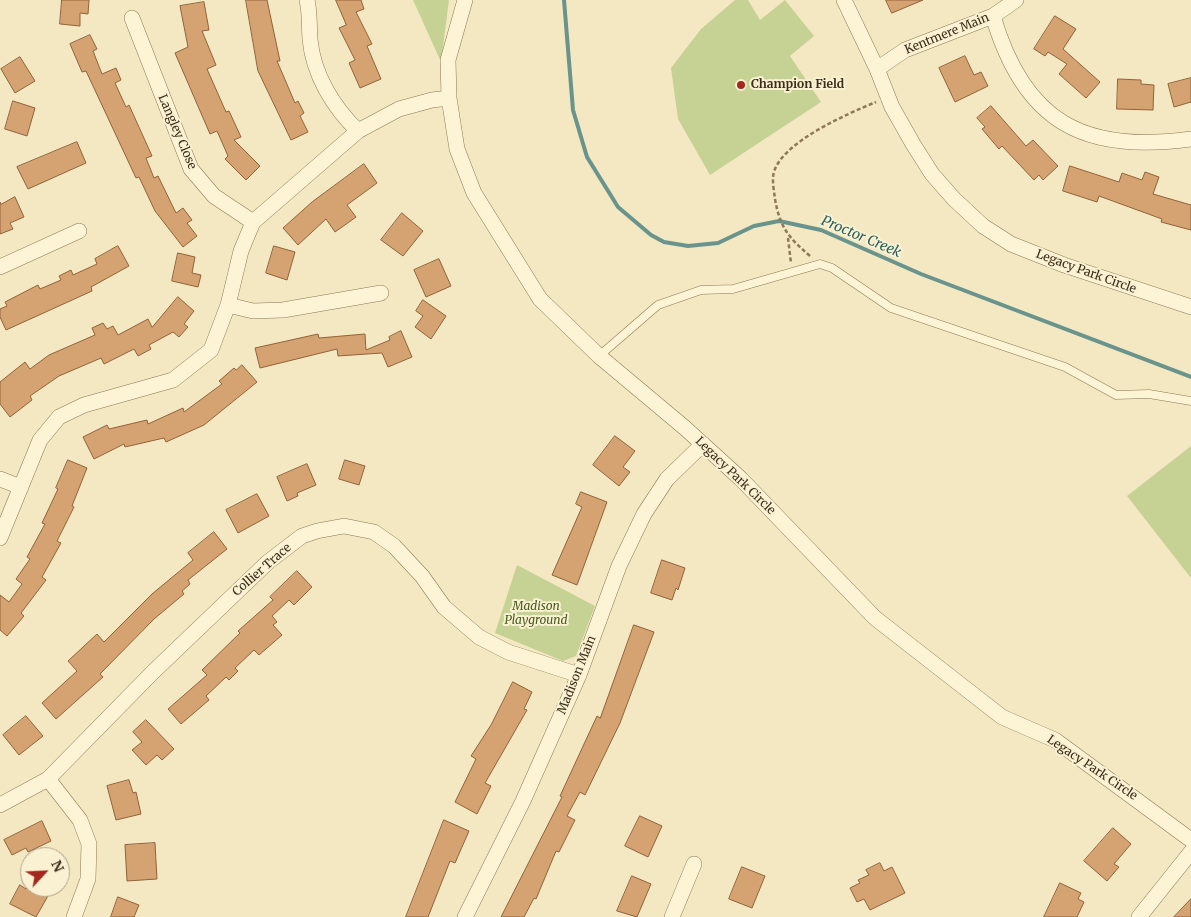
<!DOCTYPE html>
<html>
<head>
<meta charset="utf-8">
<style>
  body { margin:0 }
  #map { position:relative; width:1191px; height:917px; overflow:hidden; background:#f3e8c1; font-family:Merriweather,serif }
  canvas { display:block }
  .north { position:absolute; left:20px; top:847px; width:50px; height:50px; box-sizing:border-box; background:#f9f1d1; border:1px solid #aea389; border-radius:50%; rotate:65deg; font-size:14px; font-weight:700; line-height:20px; text-align:center; color:#3d2e1c }
  .north::after { content:''; display:block; margin:auto; width:18px; height:22px; background:#a5281f; clip-path:polygon(50% 0,100% 100%,50% 72%,0 100%) }
</style>
</head>
<body>
<div id="map">
<canvas width="1191" height="917"></canvas>
<div class="north">N</div>
</div>
<script>
const g = document.querySelector('canvas').getContext('2d');
g.lineJoin = 'round';
function paint(path, color) { g.fillStyle = color; g.fill(path, 'evenodd'); }
function stroke(path, color, width, dash) { g.strokeStyle = color; g.lineWidth = width; g.lineCap = dash ? 'butt' : 'round'; g.setLineDash(dash || []); g.stroke(path); }
function drawText(font, color, halo, rows, align = 'center') {
  g.font = font + ' Merriweather,serif'; g.lineWidth = 4; g.setLineDash([]); g.textBaseline = 'middle'; g.strokeStyle = halo; g.fillStyle = color; for (const [text, x, y, turn = 0] of rows) {
    g.save(); g.translate(x, y); g.rotate((+turn || 0) * Math.PI / 180); g.textAlign = isNaN(turn) ? turn : align; if (halo) g.strokeText(text, 0, 0); g.fillText(text, 0, 0); g.restore();
  }
}
const green = new Path2D(`
  M 413,0 L 449,0 L 441,62 Z
  M 735,0 L 748,0 L 760,20 L 785,0 L 814,36 L 790,56 L 821,102 L 710,175 L 678,119 L 671,68 L 701,29 Z
  M 1191,446 L 1191,578 L 1127,496 Z
  M 517,565 L 595,606 L 576,656 L 563,661 L 495,633 Z`);
const stream = new Path2D(`
  M 564,0 L 573,110 L 587,157 L 618,207 L 651,235 L 664,242 L 688,246 L 718,243 L 754,226 L 779,221 L 821,230 L 921,274 L 1191,377`);
const building = new Path2D(`
  M 62,0 L 89,0 L 88,14 L 80,13 L 80,26 L 60,24 Z
  M 246,0 L 267,0 L 280,61 L 277,61 L 295,103 L 298,101 L 304,113 L 300,116 L 308,132 L 291,140 L 258,71 Z
  M 336,0 L 361,0 L 364,9 L 356,12 L 372,44 L 367,46 L 381,79 L 360,88 L 349,63 L 355,60 L 339,28 L 346,25 Z
  M 886,0 L 923,0 L 892,13 Z
  M 204,2 L 209,30 L 202,31 L 216,65 L 207,69 L 226,112 L 229,111 L 241,137 L 234,140 L 260,166 L 246,180 L 225,159 L 228,156 L 217,131 L 210,134 L 175,53 L 188,47 L 180,6 Z
  M 1055,16 L 1076,29 L 1063,49 L 1100,82 L 1086,98 L 1059,74 L 1067,64 L 1048,52 L 1045,56 L 1034,49 Z
  M 90,35 L 97,49 L 93,51 L 102,74 L 116,68 L 121,80 L 115,83 L 126,107 L 129,105 L 152,156 L 146,158 L 154,178 L 158,176 L 176,213 L 183,208 L 192,220 L 187,223 L 197,236 L 183,247 L 155,211 L 139,177 L 136,178 L 86,71 L 82,72 L 70,44 Z
  M 965,56 L 974,75 L 981,72 L 988,86 L 955,102 L 939,68 Z
  M 20,57 L 35,81 L 15,93 L 1,69 Z
  M 1191,78 L 1191,102 L 1174,107 L 1168,84 Z
  M 1118,79 L 1141,80 L 1141,84 L 1154,85 L 1153,110 L 1117,109 Z
  M 13,101 L 35,108 L 27,136 L 5,129 Z
  M 991,106 L 1026,146 L 1033,140 L 1058,166 L 1043,180 L 1039,175 L 1034,180 L 1002,146 L 999,149 L 982,129 L 985,127 L 977,118 Z
  M 77,142 L 86,163 L 28,189 L 17,167 Z
  M 364,164 L 377,183 L 347,205 L 356,217 L 335,232 L 326,219 L 298,245 L 283,228 L 312,202 Z
  M 1070,166 L 1119,182 L 1122,173 L 1142,180 L 1145,172 L 1159,177 L 1153,194 L 1191,205 L 1191,230 L 1161,222 L 1162,219 L 1099,196 L 1097,202 L 1063,191 Z
  M 15,197 L 24,217 L 10,223 L 13,229 L 0,234 L 0,202 L 1,204 Z
  M 402,213 L 423,231 L 403,256 L 381,240 Z
  M 118,246 L 129,266 L 91,287 L 92,291 L 6,330 L 0,317 L 0,309 L 7,306 L 5,302 L 38,285 L 40,289 L 61,280 L 59,276 L 71,270 L 73,275 L 97,264 L 95,259 Z
  M 274,246 L 295,252 L 287,280 L 266,273 Z
  M 178,253 L 195,257 L 192,273 L 201,275 L 198,287 L 172,281 Z
  M 439,259 L 451,286 L 426,297 L 414,270 Z
  M 178,297 L 194,311 L 184,324 L 188,327 L 179,337 L 173,332 L 149,345 L 151,349 L 138,356 L 134,349 L 104,364 L 101,358 L 59,376 L 30,396 L 32,400 L 10,417 L 0,404 L 0,382 L 25,362 L 30,369 L 49,355 L 95,335 L 92,328 L 103,323 L 107,329 L 113,326 L 118,335 L 148,319 L 152,327 Z
  M 423,300 L 446,316 L 431,339 L 415,327 L 423,316 L 416,311 Z
  M 401,331 L 412,357 L 388,367 L 382,353 L 338,356 L 337,349 L 260,368 L 255,348 L 318,334 L 319,338 L 365,334 L 366,350 L 390,340 L 389,337 Z
  M 242,365 L 257,382 L 204,425 L 166,442 L 164,438 L 125,447 L 124,444 L 94,459 L 83,437 L 107,425 L 109,429 L 147,420 L 148,424 L 183,408 L 184,412 L 222,384 L 219,381 L 234,368 L 236,370 Z
  M 615,436 L 635,451 L 623,467 L 630,472 L 619,486 L 593,465 Z
  M 68,460 L 87,468 L 72,506 L 74,507 L 57,541 L 61,543 L 42,577 L 46,580 L 21,613 L 24,616 L 7,636 L 0,630 L 0,595 L 9,602 L 22,584 L 16,579 L 30,559 L 27,557 L 45,524 L 42,523 L 58,489 L 56,488 Z
  M 345,460 L 365,466 L 359,485 L 339,479 Z
  M 307,464 L 316,485 L 297,493 L 298,496 L 287,501 L 277,477 Z
  M 581,492 L 607,502 L 577,585 L 552,575 L 582,507 L 576,504 Z
  M 257,494 L 269,516 L 238,533 L 226,510 Z
  M 214,532 L 227,549 L 188,580 L 190,584 L 182,591 L 184,594 L 154,619 L 100,674 L 103,677 L 56,719 L 42,703 L 77,671 L 68,661 L 97,634 L 104,642 L 152,594 L 193,560 L 188,553 Z
  M 662,560 L 685,568 L 678,590 L 676,588 L 672,600 L 651,593 Z
  M 297,571 L 312,587 L 294,605 L 289,600 L 272,616 L 277,622 L 273,625 L 282,635 L 259,655 L 254,650 L 235,668 L 238,671 L 229,680 L 226,677 L 206,696 L 209,700 L 181,724 L 168,709 L 207,675 L 202,670 L 240,633 L 238,631 L 273,600 L 270,597 Z
  M 634,625 L 654,632 L 620,723 L 585,795 L 580,792 L 567,816 L 575,820 L 559,852 L 556,851 L 536,899 L 534,898 L 524,917 L 501,917 L 562,797 L 560,796 L 597,716 L 600,718 Z
  M 513,682 L 532,692 L 524,709 L 527,710 L 485,783 L 491,786 L 477,814 L 455,802 L 476,759 L 471,756 L 491,725 Z
  M 26,716 L 43,736 L 19,755 L 3,735 Z
  M 146,720 L 174,749 L 162,760 L 157,755 L 146,765 L 132,750 L 142,742 L 133,732 Z
  M 129,780 L 133,793 L 136,792 L 141,814 L 116,820 L 107,786 Z
  M 640,816 L 662,826 L 648,857 L 625,846 Z
  M 444,820 L 469,831 L 455,863 L 450,861 L 428,917 L 406,917 Z
  M 42,821 L 51,841 L 28,852 L 26,848 L 12,855 L 4,840 Z
  M 1113,828 L 1131,844 L 1114,864 L 1119,867 L 1107,881 L 1084,861 Z
  M 155,843 L 157,879 L 127,881 L 125,845 Z
  M 880,863 L 884,871 L 892,867 L 905,893 L 870,910 L 864,899 L 857,902 L 850,888 L 860,883 L 858,880 L 869,875 L 866,870 Z
  M 742,867 L 765,876 L 752,908 L 729,899 Z
  M 632,876 L 651,884 L 637,917 L 617,911 Z
  M 1060,883 L 1081,893 L 1078,899 L 1084,902 L 1077,917 L 1044,917 Z
  M 20,885 L 26,889 L 27,887 L 53,887 L 36,917 L 10,904 Z
  M 118,897 L 139,905 L 134,917 L 111,917 Z
  M 1191,899 L 1191,917 L 1174,917 Z`);
const path = new Path2D(`
  M 788,238 L 791,263
  M 810,256 C 789,238 780,228 775,199 C 774,190 771,178 775,169 C 787,140 847,114 876,102`);
const lane = new Path2D(`
  M 599,356 L 658,305 L 701,290 L 733,289 L 820,264 L 832,268 L 891,308 L 1065,367 L 1116,395 L 1149,394 L 1191,401`);
const street = new Path2D(`
  M 307,0 C 310,13 309,26 310,39 C 313,74 333,107 358,131
  M 465,0 L 448,60 L 449,98 L 457,149 L 474,193 L 540,299 L 599,356 L 685,428 L 741,479 L 875,618 L 1002,717 L 1055,740 L 1191,840
  M 844,0 L 877,69 L 892,107 L 913,144 L 932,174 L 954,199 L 983,226 L 1011,244 L 1064,265 L 1191,307
  M 993,16 C 1024,122 1084,154 1191,139
  M 132,18 L 191,169 L 214,196 L 253,222
  M 877,69 L 905,50 L 993,16 L 1016,0
  M 0,267 L 79,231
  M 228,305 L 253,311 L 283,310 L 381,293
  M 0,479 L 21,487
  M 0,538 L 40,440 L 59,417 L 84,405 L 173,380 L 211,350 L 228,305 L 241,251 L 253,222 L 358,131 L 399,109 L 432,100 L 449,98
  M 48,779 L 80,820 L 89,844 L 88,879 L 74,917
  M 0,805 L 48,779 L 153,672 L 268,562 L 302,536 L 317,531 L 344,526 L 374,532 L 394,546 L 422,576 L 444,607 L 479,637 L 508,652 L 579,675
  M 465,917 L 523,801 L 579,675 L 619,566 L 644,514 L 667,479 L 703,444
  M 672,917 L 694,864
  M 1139,917 L 1191,852`);
const markers = [
  [741,85,5,"#a5281f"]
];
const streetNames = [
  ["Kentmere Main",947,34,-22],
  ["Langley Close",177,132,67],
  ["Legacy Park Circle",1086,272,20],
  ["Legacy Park Circle",735,476,44],
  ["Collier Trace",262,570,-41],
  ["Madison Main",577,675,-68],
  ["Legacy Park Circle",1092,768,34]
];
const poiNames = [
  ["Champion Field",751,85]
];
const parkNames = [
  ["Madison",536,607],
  ["Playground",536,621]
];
const waterNames = [
  ["Proctor Creek",861,237,23]
];
paint(green, '#c6d293');
stroke(stream, '#69948d', 4);
paint(building, '#d5a372');
stroke(building, '#916239', 1);
stroke(lane, '#8f7856', 9);
stroke(street, '#8f7856', 16);
stroke(path, '#8f7856', 2.5, [4, 2.5]);
stroke(lane, '#fcf4d5', 8);
stroke(street, '#fcf4d5', 15);
for (const [x, y, r, color] of markers) { const dot = new Path2D(); dot.arc(x, y, r, 0, 2 * Math.PI); g.fillStyle = color; g.fill(dot); stroke(dot, '#f9f1d1', 2); }
drawText('12px', '#3d2e1c', '#f9f1d1', streetNames);
drawText('bold 12px', '#3d2e1c', '#f9f1d1', poiNames, 'left');
drawText('italic 12px', '#485b20', '#f9f1d1', parkNames);
drawText('italic 14px', '#295e5e', '#f9f1d1', waterNames);
</script>
</body>
</html>
